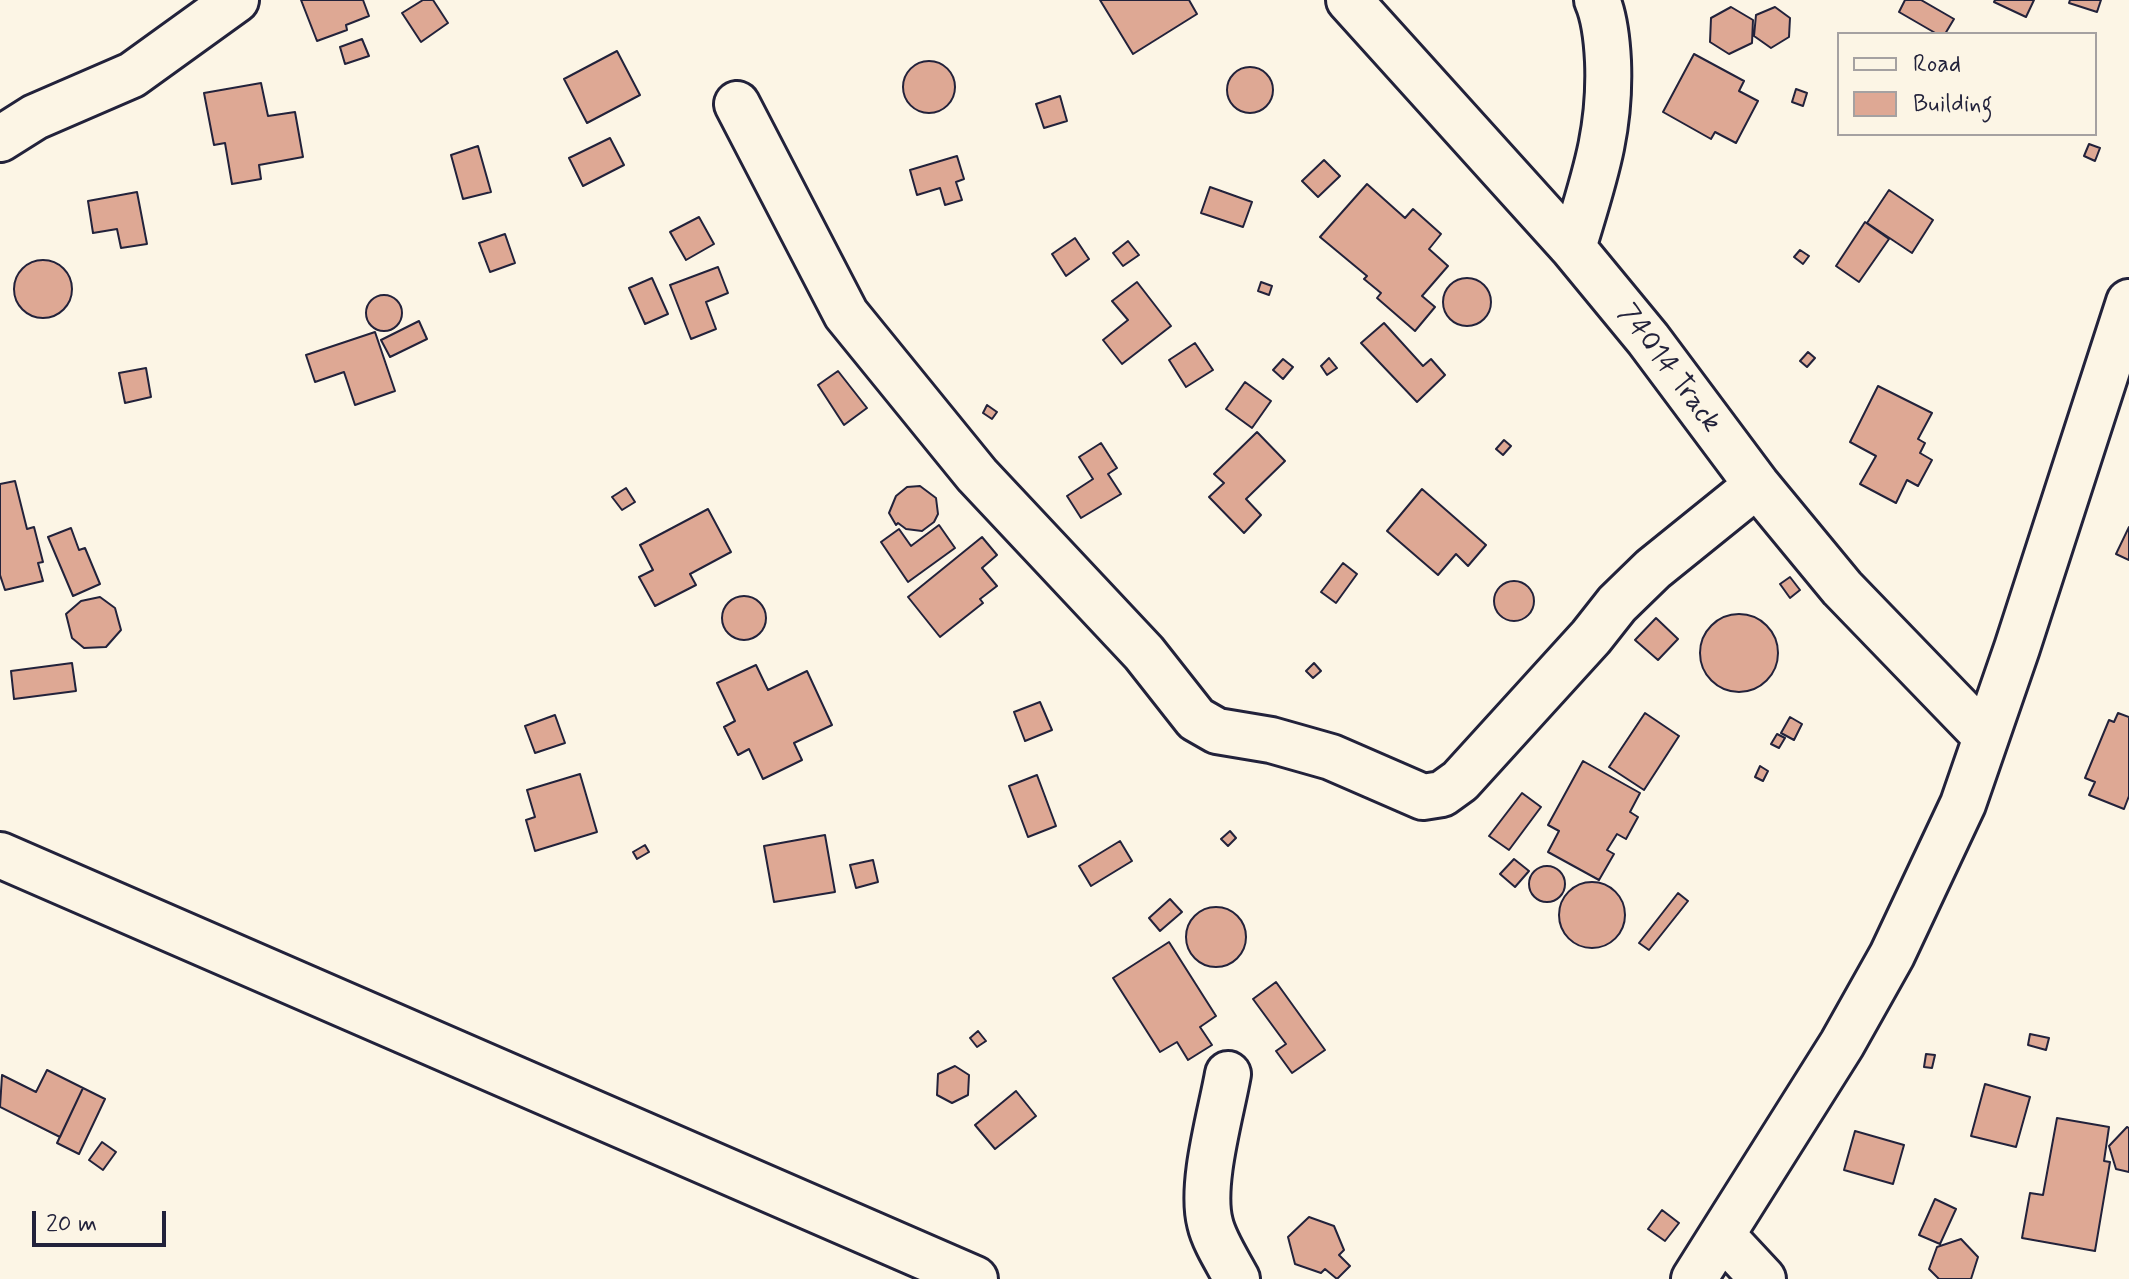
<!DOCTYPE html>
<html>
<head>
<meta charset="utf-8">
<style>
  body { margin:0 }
  #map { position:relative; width:2129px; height:1279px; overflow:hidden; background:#fcf5e5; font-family:Mynerve,sans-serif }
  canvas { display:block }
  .legend { position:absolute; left:1837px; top:32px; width:260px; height:104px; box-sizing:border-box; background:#fcf5e5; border:2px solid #a5a1a1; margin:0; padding:10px 14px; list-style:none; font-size:24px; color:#22223b }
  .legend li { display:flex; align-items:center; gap:16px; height:40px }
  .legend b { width:40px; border:2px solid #a5a1a1 }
  .scale { position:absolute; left:32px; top:1211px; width:134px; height:36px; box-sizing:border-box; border:4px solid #22223b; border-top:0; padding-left:10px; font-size:24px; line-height:28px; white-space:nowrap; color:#22223b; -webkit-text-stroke:6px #fcf5e5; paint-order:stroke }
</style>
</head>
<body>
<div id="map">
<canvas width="2129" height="1279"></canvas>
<ul class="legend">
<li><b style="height:10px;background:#fcf5e5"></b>Road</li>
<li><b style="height:22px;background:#dea894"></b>Building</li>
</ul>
<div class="scale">20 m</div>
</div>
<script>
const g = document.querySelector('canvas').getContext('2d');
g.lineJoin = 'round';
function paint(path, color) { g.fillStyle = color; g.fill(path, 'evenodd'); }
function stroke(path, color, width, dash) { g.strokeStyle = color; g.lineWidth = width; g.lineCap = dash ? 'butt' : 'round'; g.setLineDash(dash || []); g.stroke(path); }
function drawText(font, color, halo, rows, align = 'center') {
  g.font = font + ' Mynerve,sans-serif'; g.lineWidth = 6; g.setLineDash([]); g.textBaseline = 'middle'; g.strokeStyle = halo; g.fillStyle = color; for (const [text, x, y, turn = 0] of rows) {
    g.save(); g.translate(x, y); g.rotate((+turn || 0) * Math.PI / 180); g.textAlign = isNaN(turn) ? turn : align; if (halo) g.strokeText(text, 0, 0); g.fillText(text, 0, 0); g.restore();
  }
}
const building = new Path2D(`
  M 301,0 L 363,0 L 369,16 L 346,25 L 347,30 L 317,41 Z
  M 423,0 L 433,0 L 448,23 L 421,42 L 402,13 Z
  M 1100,0 L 1189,0 L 1197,14 L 1133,54 Z
  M 1905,0 L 1921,0 L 1954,19 L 1945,34 L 1937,34 L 1899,12 Z
  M 1995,0 L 2034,0 L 2026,17 L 1994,2 Z
  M 2070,0 L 2101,0 L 2097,12 L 2069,3 Z
  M 1731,7 L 1753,20 L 1752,43 L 1729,54 L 1710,42 L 1711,18 Z
  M 1775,7 L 1790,18 L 1789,37 L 1771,48 L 1754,36 L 1756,15 Z
  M 362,39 L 369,56 L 345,64 L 340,47 Z
  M 617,51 L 640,95 L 587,123 L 564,79 Z
  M 1694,54 L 1744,81 L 1739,91 L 1758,101 L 1736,143 L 1715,132 L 1711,139 L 1663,112 Z
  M903 87a26 26 0 1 1 52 0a26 26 0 1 1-52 0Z
  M1227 90a23 23 0 1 1 46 0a23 23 0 1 1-46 0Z
  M 261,83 L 268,116 L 295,112 L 303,157 L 259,165 L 261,179 L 232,184 L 225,143 L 214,145 L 204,93 Z
  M 1796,89 L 1807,93 L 1803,106 L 1792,102 Z
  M 1060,96 L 1067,121 L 1044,128 L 1036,104 Z
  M 610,138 L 624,165 L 583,186 L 569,158 Z
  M 2089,144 L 2100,148 L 2095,161 L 2084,156 Z
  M 478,146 L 491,192 L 463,199 L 451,155 Z
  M 957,156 L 964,179 L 956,182 L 962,200 L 945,205 L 940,188 L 917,195 L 910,170 Z
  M 1324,160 L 1340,176 L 1318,197 L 1302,181 Z
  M 1367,184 L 1405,218 L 1413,209 L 1441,234 L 1429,249 L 1448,266 L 1422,296 L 1435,307 L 1415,331 L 1377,298 L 1381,293 L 1364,279 L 1367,276 L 1320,237 Z
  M 1210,187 L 1252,202 L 1243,227 L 1201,213 Z
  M 1889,190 L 1933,220 L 1912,253 L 1867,223 Z
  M 137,192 L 147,244 L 121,248 L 117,229 L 93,233 L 88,201 Z
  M 699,217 L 714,244 L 686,260 L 670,232 Z
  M 1865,222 L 1889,239 L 1859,282 L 1836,266 Z
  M 505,234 L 515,263 L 490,272 L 479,243 Z
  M 1075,238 L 1089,259 L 1066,276 L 1052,254 Z
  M 1128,241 L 1139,255 L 1123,266 L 1113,253 Z
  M 1800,250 L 1809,256 L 1803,264 L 1794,257 Z
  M14 289a29 29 0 1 1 58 0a29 29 0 1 1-58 0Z
  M 718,267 L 728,293 L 706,302 L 716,329 L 691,339 L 670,285 Z
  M 652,278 L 668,314 L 645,324 L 629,288 Z
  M1443 302a24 24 0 1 1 48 0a24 24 0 1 1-48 0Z
  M 1137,282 L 1171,326 L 1122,364 L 1103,340 L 1128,320 L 1112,301 Z
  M 1261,282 L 1272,286 L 1269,295 L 1258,291 Z
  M366 313a18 18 0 1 1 36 0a18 18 0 1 1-36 0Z
  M 419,321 L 427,339 L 390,357 L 381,340 Z
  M 1384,323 L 1423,366 L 1431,359 L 1445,375 L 1417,402 L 1361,343 Z
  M 375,332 L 395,391 L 355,405 L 344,372 L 315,382 L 306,355 Z
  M 1195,343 L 1213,370 L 1186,387 L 1169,360 Z
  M 1808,352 L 1815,358 L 1807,367 L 1800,361 Z
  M 1329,358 L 1337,368 L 1327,375 L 1321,366 Z
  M 1283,359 L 1293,367 L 1283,379 L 1273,370 Z
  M 146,368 L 151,397 L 125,403 L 119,373 Z
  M 838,371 L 867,408 L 844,425 L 818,385 Z
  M 1245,382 L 1271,401 L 1252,428 L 1226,409 Z
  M 1878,386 L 1932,413 L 1918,439 L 1925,443 L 1920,453 L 1932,460 L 1918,486 L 1907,480 L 1896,503 L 1860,484 L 1876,456 L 1850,442 Z
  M 987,405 L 997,412 L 992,419 L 983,413 Z
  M 1257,432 L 1285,461 L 1246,499 L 1261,515 L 1244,533 L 1209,497 L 1224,483 L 1214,474 Z
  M 1504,440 L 1511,446 L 1503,455 L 1496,449 Z
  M 1101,443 L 1117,468 L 1108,474 L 1121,494 L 1081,518 L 1067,496 L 1093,479 L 1079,457 Z
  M 15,481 L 27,529 L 34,527 L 43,562 L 38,563 L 43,581 L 5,590 L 0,575 L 0,484 Z
  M 920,486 L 936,498 L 938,514 L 934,522 L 922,531 L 906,529 L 898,523 L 896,525 L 889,513 L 896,496 L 907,487 Z
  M 626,488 L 635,502 L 622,510 L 612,497 Z
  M 1422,489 L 1486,545 L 1468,566 L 1456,554 L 1438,575 L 1387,531 Z
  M 708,509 L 731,552 L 690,574 L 696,585 L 655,606 L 639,577 L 653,570 L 640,545 Z
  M 939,525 L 955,548 L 908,582 L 881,542 L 899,529 L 911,546 Z
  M 2129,527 L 2129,560 L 2116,554 Z
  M 71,528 L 79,550 L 85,548 L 100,584 L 73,596 L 48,537 Z
  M 982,537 L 997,555 L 982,568 L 997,586 L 980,599 L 983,603 L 940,637 L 908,597 Z
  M 1343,563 L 1357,574 L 1336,603 L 1321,592 Z
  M 1790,577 L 1800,590 L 1790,598 L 1780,584 Z
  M1494 601a20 20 0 1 1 40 0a20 20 0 1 1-40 0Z
  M722 618a22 22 0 1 1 44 0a22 22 0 1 1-44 0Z
  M 100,597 L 115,608 L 121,630 L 106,647 L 84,648 L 72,638 L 66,614 L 81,601 Z
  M1700 653a39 39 0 1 1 78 0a39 39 0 1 1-78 0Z
  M 1656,618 L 1678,639 L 1658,660 L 1635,640 Z
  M 72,663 L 76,691 L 14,699 L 11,671 Z
  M 1314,663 L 1321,671 L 1313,678 L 1306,671 Z
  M 756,665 L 768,690 L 807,671 L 832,725 L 794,743 L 802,760 L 763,779 L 749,749 L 738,755 L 724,727 L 735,721 L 717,683 Z
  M 1040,702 L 1052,730 L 1025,741 L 1014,712 Z
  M 1645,713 L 1679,736 L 1644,790 L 1609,767 Z
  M 2118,713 L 2129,717 L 2129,796 L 2124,809 L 2089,795 L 2095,782 L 2085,778 L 2109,720 L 2114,722 Z
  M 555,715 L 565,743 L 535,753 L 525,726 Z
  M 1790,717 L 1802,724 L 1794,740 L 1781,733 Z
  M 1777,734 L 1785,738 L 1779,748 L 1771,744 Z
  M 1583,761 L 1640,793 L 1630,812 L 1638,817 L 1626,839 L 1617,834 L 1607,850 L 1614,854 L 1599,880 L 1548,852 L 1559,831 L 1548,825 Z
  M 1760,766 L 1768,771 L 1763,781 L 1755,777 Z
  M 580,774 L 597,832 L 535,851 L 526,820 L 535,817 L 527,790 Z
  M 1037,775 L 1056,826 L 1028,837 L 1009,786 Z
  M 1522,793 L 1541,807 L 1509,850 L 1489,836 Z
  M 1230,831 L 1236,838 L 1228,846 L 1221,839 Z
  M 825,835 L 835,892 L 774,902 L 764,846 Z
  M 1120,841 L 1132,861 L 1091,886 L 1079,866 Z
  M 645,845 L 649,852 L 637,859 L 633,852 Z
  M 1514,859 L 1529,871 L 1515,887 L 1500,874 Z
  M 873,860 L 878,882 L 856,888 L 850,865 Z
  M1529 884a18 18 0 1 1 36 0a18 18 0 1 1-36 0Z
  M1559 915a33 33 0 1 1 66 0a33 33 0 1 1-66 0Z
  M 1678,893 L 1688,901 L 1649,950 L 1639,943 Z
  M 1170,899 L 1182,912 L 1160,931 L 1149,918 Z
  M1186 937a30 30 0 1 1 60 0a30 30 0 1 1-60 0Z
  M 1169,942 L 1216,1016 L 1200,1027 L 1212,1045 L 1188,1060 L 1177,1042 L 1160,1052 L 1113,978 Z
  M 1276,982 L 1325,1050 L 1292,1073 L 1276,1051 L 1286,1044 L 1253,999 Z
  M 978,1031 L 986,1041 L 977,1047 L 970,1038 Z
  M 2030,1034 L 2049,1038 L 2046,1050 L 2028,1045 Z
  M 1926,1054 L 1935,1055 L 1932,1068 L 1924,1067 Z
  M 955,1066 L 969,1075 L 968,1095 L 952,1103 L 937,1095 L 938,1074 Z
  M 47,1070 L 83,1088 L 60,1137 L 0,1107 L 2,1075 L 36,1092 Z
  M 1985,1084 L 2030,1097 L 2016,1147 L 1971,1136 Z
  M 83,1088 L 105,1099 L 79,1154 L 57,1143 Z
  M 1016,1091 L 1036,1116 L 995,1149 L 975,1125 Z
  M 2057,1118 L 2109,1127 L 2104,1161 L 2110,1162 L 2095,1251 L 2022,1238 L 2030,1193 L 2043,1195 Z
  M 2127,1127 L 2129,1128 L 2129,1172 L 2116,1169 L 2109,1146 Z
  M 1855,1131 L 1904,1145 L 1893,1184 L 1844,1170 Z
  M 102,1142 L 116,1152 L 103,1170 L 89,1160 Z
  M 1935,1199 L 1956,1209 L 1940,1244 L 1919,1235 Z
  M 1662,1210 L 1679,1223 L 1665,1241 L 1648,1229 Z
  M 1309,1217 L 1334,1226 L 1344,1250 L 1339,1255 L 1350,1266 L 1337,1279 L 1325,1269 L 1321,1273 L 1295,1264 L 1288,1237 Z
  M 1961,1239 L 1978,1257 L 1971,1279 L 1939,1279 L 1929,1269 L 1937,1247 Z`);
const minor = new Path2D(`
  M 1349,0 L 1573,248 L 1648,339 L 1757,485 L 1842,588 L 1986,737
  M 737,104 L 846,314 L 977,475 L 1144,653 L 1196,719 L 1217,731 L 1271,740 L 1331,757 L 1423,797 L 1442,794 L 1460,781 L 1591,637 L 1617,604 L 1653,569 L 1757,485
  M 0,139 L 35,117 L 132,75 L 236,0
  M 1573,248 C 1593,181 1611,133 1608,61 C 1607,41 1605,18 1597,0
  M 0,855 L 975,1279
  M 1228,1074 C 1221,1114 1200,1184 1210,1223 C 1214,1241 1228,1262 1237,1279
  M 1722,1235 L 1763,1279
  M 1694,1279 L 1842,1044 L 1892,955 L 1963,804 L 2017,648 L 2129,302`);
const streetNames = [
  ["74014 Track",1668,369,53]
];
paint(building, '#dea894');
stroke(building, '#22223b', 2);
stroke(minor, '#22223b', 50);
stroke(minor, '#fcf5e5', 44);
drawText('28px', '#22223b', '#fcf5e5', streetNames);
</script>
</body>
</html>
